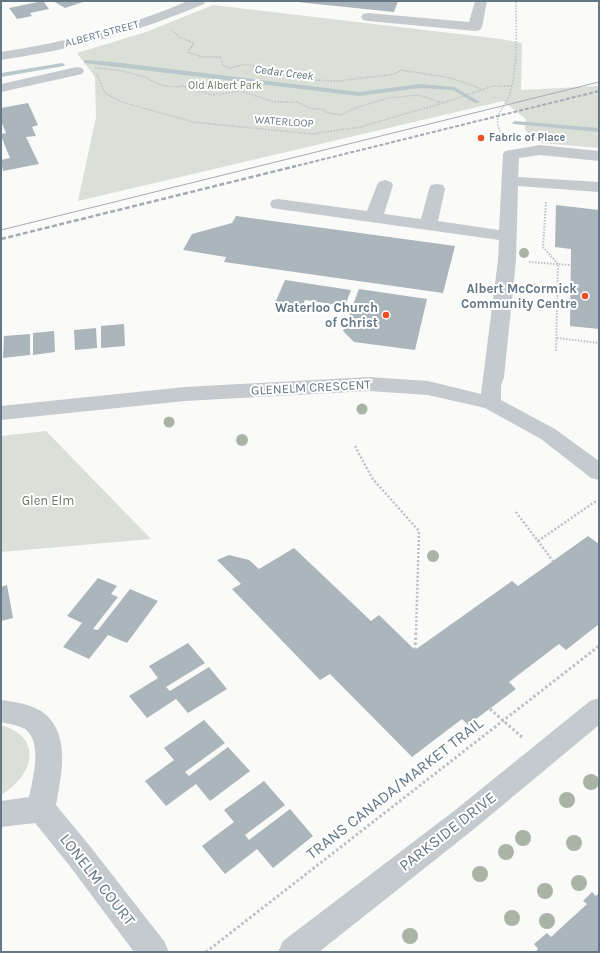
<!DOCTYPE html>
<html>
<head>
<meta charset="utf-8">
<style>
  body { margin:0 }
  #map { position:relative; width:600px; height:953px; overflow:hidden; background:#fafaf8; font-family:Karla,sans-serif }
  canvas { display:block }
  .frame { position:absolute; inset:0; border:2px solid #637785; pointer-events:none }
</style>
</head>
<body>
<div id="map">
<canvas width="600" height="953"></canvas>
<div class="frame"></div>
</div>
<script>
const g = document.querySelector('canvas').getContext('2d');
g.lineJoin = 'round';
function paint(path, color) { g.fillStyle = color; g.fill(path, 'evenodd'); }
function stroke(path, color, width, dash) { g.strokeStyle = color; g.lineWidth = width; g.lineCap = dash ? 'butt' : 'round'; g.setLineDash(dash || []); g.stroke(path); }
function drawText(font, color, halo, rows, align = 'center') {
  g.font = font + ' Karla,sans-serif'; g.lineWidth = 4; g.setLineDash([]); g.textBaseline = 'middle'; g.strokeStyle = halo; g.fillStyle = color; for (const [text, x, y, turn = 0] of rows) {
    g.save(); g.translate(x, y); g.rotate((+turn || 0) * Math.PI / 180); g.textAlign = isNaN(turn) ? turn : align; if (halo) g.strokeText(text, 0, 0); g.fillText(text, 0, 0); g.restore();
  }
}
const green = new Path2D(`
  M 213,5 L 501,39 L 522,43 L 521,90 L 599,86 L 599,148 L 541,143 L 525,130 L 526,119 L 503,101 L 78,201 L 96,117 L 95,77 L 77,53 L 146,32 Z
  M 46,431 L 151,539 L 1,552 L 1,436 Z
  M 1,725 C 45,738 33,776 1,795 Z`);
const stream = new Path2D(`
  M 86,60 L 113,62 L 359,92 L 420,84 L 454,87 L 480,102 L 475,103 L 453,90 L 420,88 L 359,96 L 84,63 L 84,61 Z
  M 62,63 L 65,65 L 64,66 L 1,77 L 1,73 Z
  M 515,121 L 599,128 L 599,132 L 513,124 L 512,123 Z`);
const building = new Path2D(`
  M 43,1 L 49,9 L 30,13 L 32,16 L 17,19 L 9,8 Z
  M 53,1 L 81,1 L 83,2 L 65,8 Z
  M 298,1 L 398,1 L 394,12 L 297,2 Z
  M 28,103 L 38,125 L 32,127 L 36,136 L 26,137 L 39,164 L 3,171 L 1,160 L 10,158 L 1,136 L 1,134 L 6,133 L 1,121 L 1,108 Z
  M 556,205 L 599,210 L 599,329 L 570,326 L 571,249 L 555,247 Z
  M 236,216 L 455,246 L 443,293 L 224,262 L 226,257 L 183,250 L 192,234 L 232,223 Z
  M 285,280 L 351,290 L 345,306 L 305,300 L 302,307 L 275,303 Z
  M 359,289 L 427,299 L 415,350 L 354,342 L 343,331 Z
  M 124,324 L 125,346 L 101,348 L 101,326 Z
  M 96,328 L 97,348 L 75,350 L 74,330 Z
  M 54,331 L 55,352 L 33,355 L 33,333 Z
  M 30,334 L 30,355 L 3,358 L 4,336 Z
  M 588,536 L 599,544 L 599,624 L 566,650 L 559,644 L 509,682 L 516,689 L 468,725 L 462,719 L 412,757 L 330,674 L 320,680 L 232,589 L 241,584 L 217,560 L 229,555 L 249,560 L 259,569 L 294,548 L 371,621 L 379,615 L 415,650 L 512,581 L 518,586 Z
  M 98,578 L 117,586 L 111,594 L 118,597 L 93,629 L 98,630 L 130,589 L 158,601 L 127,643 L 108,635 L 89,659 L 63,647 L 82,623 L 67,616 Z
  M 7,585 L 13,618 L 1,621 L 1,587 Z
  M 188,643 L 205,663 L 166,687 L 170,691 L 209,667 L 227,689 L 188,713 L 176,699 L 147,718 L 129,696 L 158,678 L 149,666 Z
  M 204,720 L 225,743 L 185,772 L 189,776 L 228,747 L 250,771 L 210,801 L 196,784 L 166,806 L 145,781 L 174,760 L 164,748 Z
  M 264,781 L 285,805 L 245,835 L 249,840 L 290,809 L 313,836 L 273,868 L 257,849 L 225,874 L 202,846 L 234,822 L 224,810 Z
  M 592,892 L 596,896 L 599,893 L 599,952 L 535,952 L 538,949 L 534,944 L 547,933 L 551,937 L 587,904 L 583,901 Z`);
const pathFar3 = new Path2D(`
  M 172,30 L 179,37 L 194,43 L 188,52 L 202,57 L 221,57 L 223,66 L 230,68 L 247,64 L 264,70 L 272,68 L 296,71 L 312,80 L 338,81 L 395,74 L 401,70 C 429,75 456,76 482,90
  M 95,68 L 118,70 L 145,77 L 158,84 L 172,87 L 183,86 L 213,95 L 241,91 L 274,102 L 297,102 L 312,109 L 322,109 L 328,113 L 341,115 L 355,108 L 388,98 L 418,95 L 443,103
  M 97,74 L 105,93 L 122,102 L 193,122 L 312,134 L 360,127 L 443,103 L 493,86 L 512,86
  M 503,137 C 489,113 506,111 511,90 C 518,61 516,30 516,1`);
const pathFar2 = new Path2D(`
  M 546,202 L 543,247 L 558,264 L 556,352
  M 529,262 L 570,265
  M 557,338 L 599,343`);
const pathFar1 = new Path2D(`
  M 355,446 L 372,478 L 419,531 L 416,632
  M 516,512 L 553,561
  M 538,541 L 596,501`);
const path = new Path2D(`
  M 415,650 L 416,631
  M 490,709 L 523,738
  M 206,952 L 599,646`);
const minor = new Path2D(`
  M 188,1 L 205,1 L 204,4 C 138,32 71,50 1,60 L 1,52 C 66,42 128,27 188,1 Z
  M 475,1 L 487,1 L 482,27 L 480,30 L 475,31 L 368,21 L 363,20 L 361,17 L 363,14 L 368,13 L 469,22 Z
  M 77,67 L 82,68 L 84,71 L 82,74 L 1,92 L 1,84 Z
  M 540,145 L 599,151 L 599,161 L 540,155 L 519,158 L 518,177 L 599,182 L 599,192 L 518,186 L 516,260 L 504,377 L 501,386 L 501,400 L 555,429 L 599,461 L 599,480 L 591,478 L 541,439 L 485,408 L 428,395 L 369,391 L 185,401 L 1,420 L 1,406 L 185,387 L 369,377 L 428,381 L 481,394 L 498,260 L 499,240 L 278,209 L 272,208 L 270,204 L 272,200 L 278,199 L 367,211 L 377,185 L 379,182 L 385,180 L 391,182 L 393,185 L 384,214 L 421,219 L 429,189 L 431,185 L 437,184 L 443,185 L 445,189 L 438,221 L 499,230 L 503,154 L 505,151 Z
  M 599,698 L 599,725 L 474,829 L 319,952 L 278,952 L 283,941 L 454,811 L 590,701 Z
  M 1,700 C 16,702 33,704 45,714 C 71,736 61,777 56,805 L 89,845 L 164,941 L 169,952 L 134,952 L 69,865 L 35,823 L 1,827 L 1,801 L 29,797 C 33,779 43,742 25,729 C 18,725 9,724 1,722 Z`);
const tram = new Path2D(`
  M 1,230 L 599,82`);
const railFar1 = new Path2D(`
  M 292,167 L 599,91`);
const rail = new Path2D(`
  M 1,239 L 296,166`);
const trees = [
  [524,253,5],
  [532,288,5],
  [362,409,5.5],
  [169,422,5.5],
  [242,440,6],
  [433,556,6],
  [591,782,8],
  [567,800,8],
  [523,838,8],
  [574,843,8],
  [506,852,8],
  [480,874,8],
  [579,883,8],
  [545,891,8],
  [512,918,8],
  [547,921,8],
  [410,936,8]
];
const markers = [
  [481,138,4,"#ed4e24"],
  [585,296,4,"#ed4e24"],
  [386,315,4,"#ed4e24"]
];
const farStreetnames = [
  ["ALBERT STREET",102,34,-15],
  ["WATERLOOP",284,122,4]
];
const farParknames = [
  ["Old Albert Park",225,86]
];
const farPoinames = [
  ["Fabric of Place",489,138]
];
const farWaternames = [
  ["Cedar Creek",284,73,7]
];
const poiNames = [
  ["Albert McCormick",577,289],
  ["Community Centre",577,304],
  ["Waterloo Church",378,308],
  ["of Christ",378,323]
];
const streetNames = [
  ["GLENELM CRESCENT",311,388,-3]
];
const parkNames = [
  ["Glen Elm",48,501]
];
const nearStreetnames = [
  ["TRANS CANADA/MARKET TRAIL",395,789,-38],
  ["PARKSIDE DRIVE",448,832,-38],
  ["LONELM COURT",97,880,52]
];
paint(green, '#dae0d7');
paint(stream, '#bac8cb');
paint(building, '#abb5bc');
stroke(pathFar3, '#bdc1c4', 1.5, [1.5, 1.5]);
stroke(pathFar2, '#bdc1c4', 2, [1.5, 1.5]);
stroke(pathFar1, '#bdc1c4', 2.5, [2, 2]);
stroke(path, '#bdc1c4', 3, [2.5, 2.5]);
paint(minor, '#c5cace');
stroke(tram, '#a4acb2', 1);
stroke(railFar1, '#a4acb2', 2, [4, 2]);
stroke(rail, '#a4acb2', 2.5, [5, 2.5]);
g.fillStyle = '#aab4a6';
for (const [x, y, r] of trees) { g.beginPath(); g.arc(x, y, r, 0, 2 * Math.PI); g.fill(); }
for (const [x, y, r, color] of markers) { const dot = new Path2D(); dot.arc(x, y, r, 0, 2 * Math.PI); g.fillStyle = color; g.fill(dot); stroke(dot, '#fff', 1.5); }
drawText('11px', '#637785', '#fff', farStreetnames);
drawText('11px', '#687b63', '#fff', farParknames);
drawText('bold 11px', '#637785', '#fff', farPoinames, 'left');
drawText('italic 12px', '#5e767e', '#fff', farWaternames);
drawText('bold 13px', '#637785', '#fff', poiNames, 'right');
drawText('13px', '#637785', '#fff', streetNames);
drawText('13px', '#687b63', '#fff', parkNames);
drawText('16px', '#637785', '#fff', nearStreetnames);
</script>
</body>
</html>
